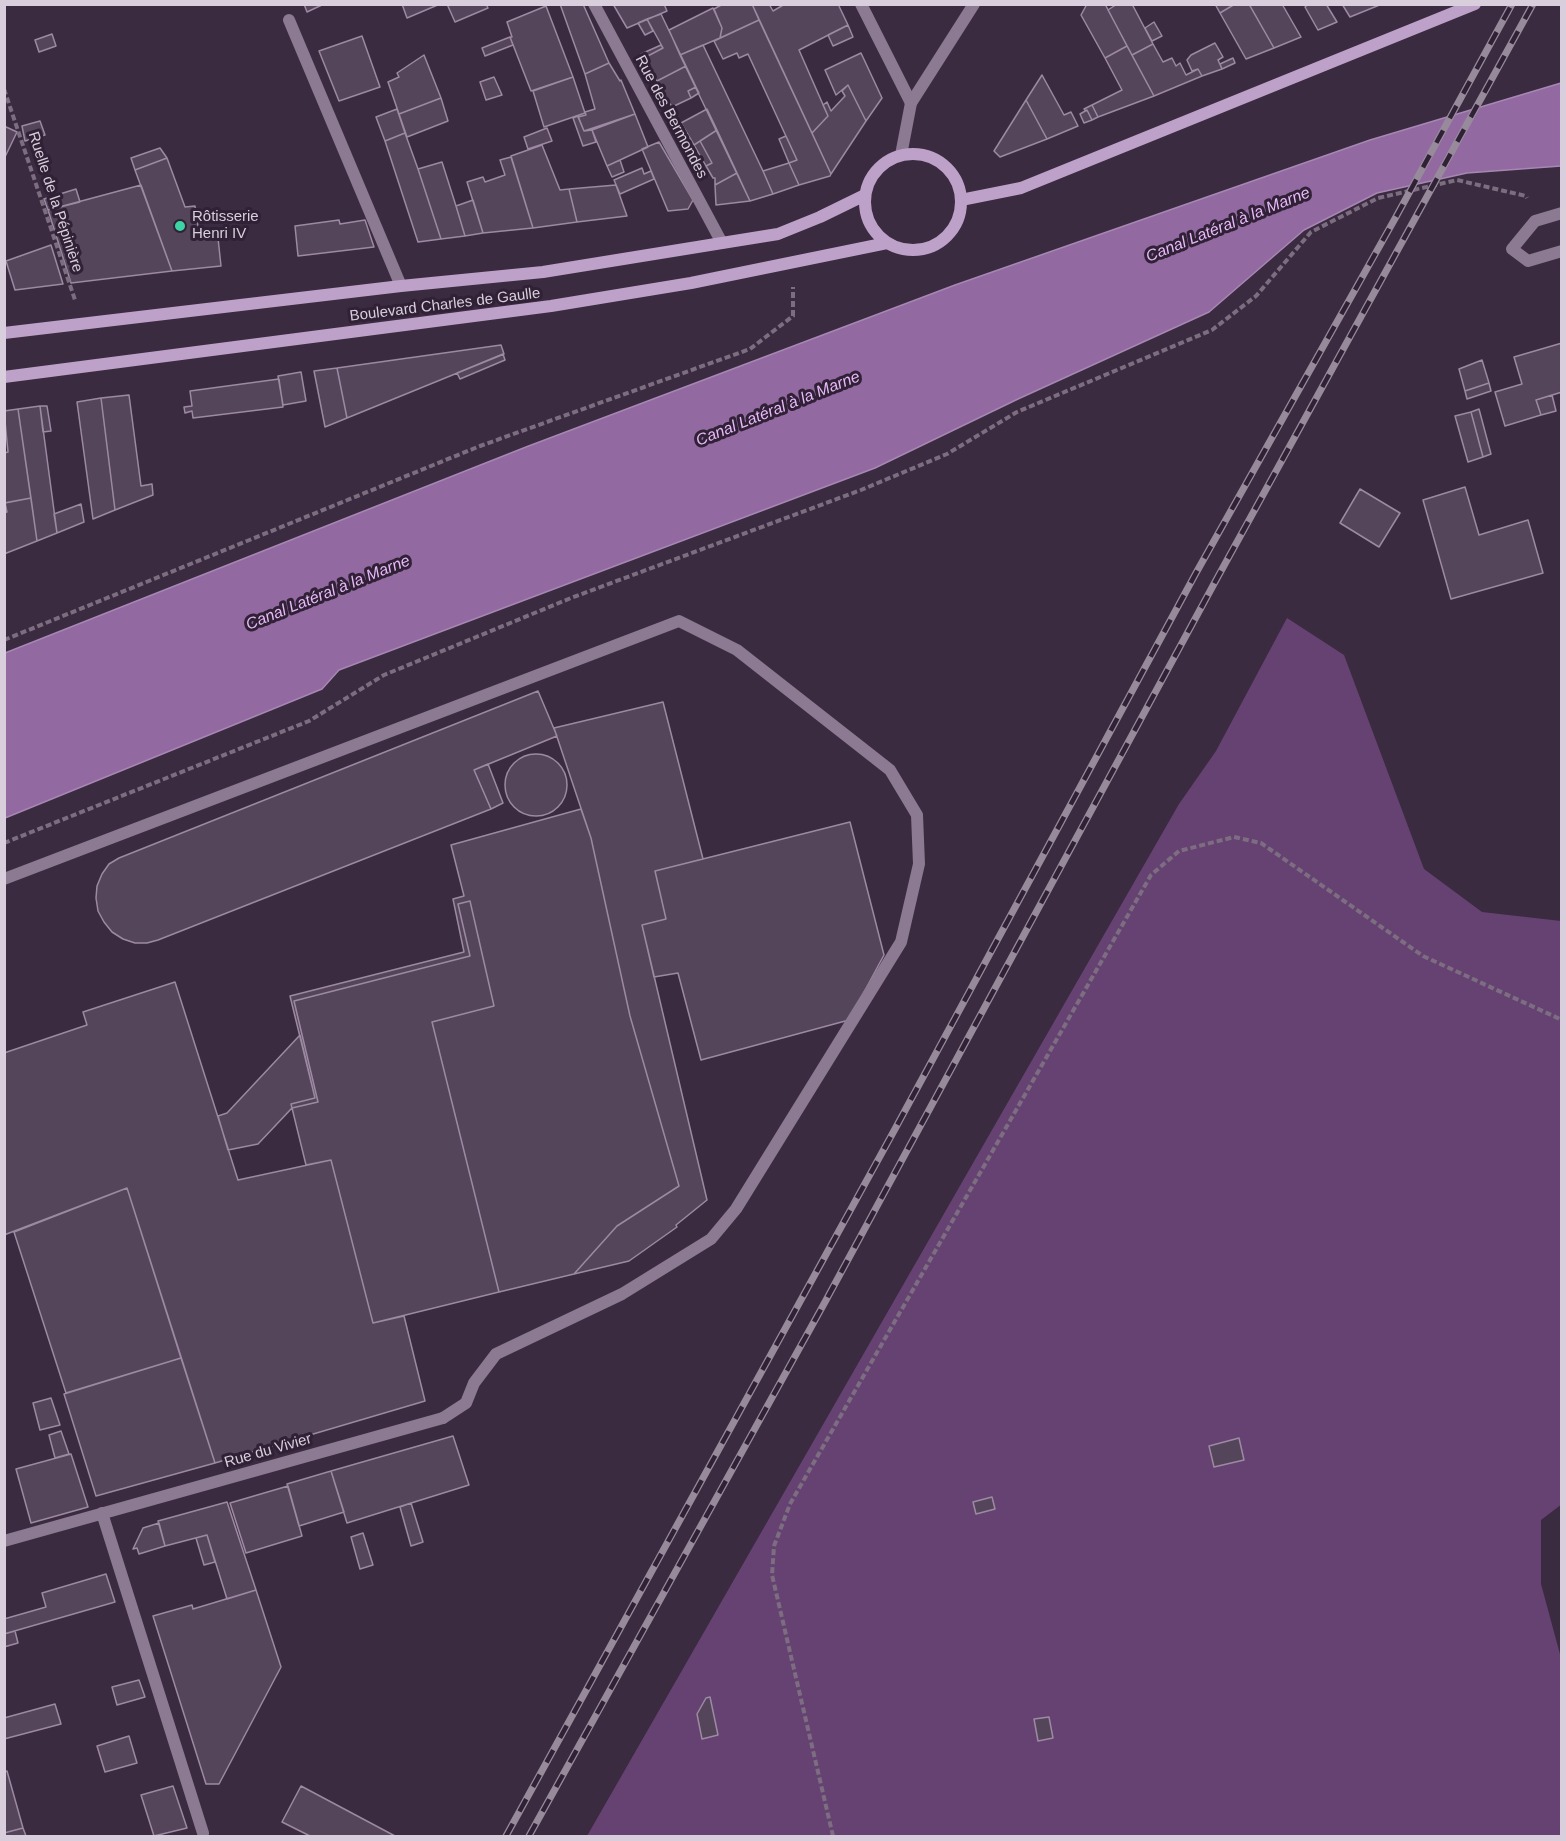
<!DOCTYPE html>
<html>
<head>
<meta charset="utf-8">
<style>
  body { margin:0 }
  #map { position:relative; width:1566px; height:1841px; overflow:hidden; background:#3b2b40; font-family:Arial,sans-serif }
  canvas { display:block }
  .frame { position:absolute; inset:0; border:6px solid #d8cedc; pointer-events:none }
</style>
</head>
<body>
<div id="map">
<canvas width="1566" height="1841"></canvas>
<div class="frame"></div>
</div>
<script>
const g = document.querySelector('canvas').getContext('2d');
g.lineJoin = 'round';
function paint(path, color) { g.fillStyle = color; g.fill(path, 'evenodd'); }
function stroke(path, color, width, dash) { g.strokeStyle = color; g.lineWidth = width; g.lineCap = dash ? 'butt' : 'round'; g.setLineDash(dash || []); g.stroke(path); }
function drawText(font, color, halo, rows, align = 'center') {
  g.font = font + ' Arial,sans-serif'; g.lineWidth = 6; g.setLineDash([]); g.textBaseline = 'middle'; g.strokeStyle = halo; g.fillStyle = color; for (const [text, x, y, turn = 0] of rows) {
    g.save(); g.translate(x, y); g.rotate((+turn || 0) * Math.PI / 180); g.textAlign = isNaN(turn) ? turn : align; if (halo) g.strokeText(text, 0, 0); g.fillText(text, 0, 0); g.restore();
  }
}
const green = new Path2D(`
  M 1287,618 L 1344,655 L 1424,869 L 1482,912 L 1561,921 L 1562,1504 L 1541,1520 L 1541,1584 L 1561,1658 L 1561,1836 L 587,1836 L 1179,804 L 1216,751 Z`);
const water = new Path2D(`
  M 1561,83 L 1561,166 L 1467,173 L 1377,193 L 1304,230 L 1209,312 L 1018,399 L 875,468 L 339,670 L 322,689 L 5,818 L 5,653 L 526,447 L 955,285 L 1370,140 Z`);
const building = new Path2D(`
  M 304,4 L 324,4 L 307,12 Z
  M 402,4 L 440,4 L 407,18 Z
  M 447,4 L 486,4 L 488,8 L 455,22 Z
  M 560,4 L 583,4 L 609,63 L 585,74 Z
  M 613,4 L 664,4 L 667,11 L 627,28 Z
  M 723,4 L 752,4 L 759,20 L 720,38 L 722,28 L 714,9 Z
  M 752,4 L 769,4 L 773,11 L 785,4 L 838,4 L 848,25 L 799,50 L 828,116 L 812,133 Z
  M 1087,4 L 1105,4 L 1127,46 L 1105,58 L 1081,15 Z
  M 1117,4 L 1132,4 L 1153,44 L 1132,55 L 1108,10 Z
  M 1215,4 L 1235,4 L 1220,13 Z
  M 1235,4 L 1249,4 L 1274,48 L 1246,59 L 1220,13 Z
  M 1253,4 L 1282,4 L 1301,37 L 1274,48 L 1250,6 Z
  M 1309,4 L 1326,4 L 1337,22 L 1318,30 L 1305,7 Z
  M 1342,4 L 1382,4 L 1350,17 Z
  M 546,6 L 573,77 L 531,91 L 510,37 L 512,37 L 507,22 Z
  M 713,8 L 722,28 L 720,38 L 680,55 L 669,30 Z
  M 661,14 L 686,66 L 657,81 L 644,58 L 663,48 L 647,19 Z
  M 647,19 L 653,31 L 645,35 L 638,23 Z
  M 759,20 L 831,174 L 830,176 L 799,185 L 789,163 L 797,160 L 748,54 L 739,58 L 737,53 L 723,59 L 714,41 Z
  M 1154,22 L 1162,36 L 1152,41 L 1145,28 Z
  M 848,25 L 853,37 L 833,46 L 828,35 Z
  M 52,34 L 56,46 L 39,52 L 35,40 Z
  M 362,36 L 380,87 L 339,101 L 319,51 Z
  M 510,37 L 513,45 L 485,56 L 482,48 Z
  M 1215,43 L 1223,57 L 1218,60 L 1222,69 L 1202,76 L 1198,69 L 1192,71 L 1187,60 L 1191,55 Z
  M 1153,44 L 1163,62 L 1172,58 L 1176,66 L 1180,63 L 1186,75 L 1198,69 L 1202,76 L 1154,96 L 1132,55 Z
  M 661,45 L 663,48 L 644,58 L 641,54 Z
  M 703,45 L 763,171 L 773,194 L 750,201 L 680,55 Z
  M 1127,46 L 1154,96 L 1098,117 L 1092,105 L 1122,90 L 1105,58 Z
  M 861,53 L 882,98 L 866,121 L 848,85 L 836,95 L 825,70 Z
  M 424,55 L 441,98 L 399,114 L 388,82 L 399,77 L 397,73 Z
  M 1233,58 L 1235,63 L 1222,69 L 1220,64 Z
  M 609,63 L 620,81 L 621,80 L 635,114 L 584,131 L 578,117 L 586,115 L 585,112 L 595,109 L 585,74 Z
  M 686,66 L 696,87 L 688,91 L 691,98 L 672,107 L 657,81 Z
  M 1042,75 L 1064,115 L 1071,112 L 1078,126 L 1047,139 L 1026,100 Z
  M 494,77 L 502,95 L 486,100 L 480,82 Z
  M 573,77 L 585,113 L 544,127 L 533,91 Z
  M 848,85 L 866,121 L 831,174 L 812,133 L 828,116 L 823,105 L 827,102 L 831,111 L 845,96 L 842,91 Z
  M 696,87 L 699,93 L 691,98 L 688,91 Z
  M 441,98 L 448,121 L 407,137 L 399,114 Z
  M 1026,100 L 1047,139 L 1000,157 L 994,151 Z
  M 1092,105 L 1098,117 L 1092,120 L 1087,110 L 1086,111 L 1084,109 Z
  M 397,109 L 405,133 L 385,141 L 376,117 Z
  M 707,109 L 717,130 L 694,145 L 681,123 Z
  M 1087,110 L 1092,120 L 1084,123 L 1080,114 Z
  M 635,114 L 648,147 L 607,166 L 592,130 Z
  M 578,116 L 584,131 L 592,130 L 596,142 L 583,146 L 573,118 Z
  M 40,121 L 45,135 L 25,141 L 22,126 Z
  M 4,126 L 17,132 L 4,159 Z
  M 547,128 L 552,141 L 528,149 L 524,137 Z
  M 717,130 L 737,173 L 715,185 L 715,178 L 713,178 L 706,166 L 712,163 L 700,141 Z
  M 405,133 L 418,169 L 441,239 L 418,242 L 385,141 Z
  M 786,136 L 797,160 L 789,163 L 779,139 Z
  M 700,141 L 712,163 L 706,166 L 694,145 Z
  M 659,142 L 693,200 L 688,209 L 668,211 L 642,149 Z
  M 542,145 L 560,190 L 569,189 L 577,222 L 533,228 L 511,156 Z
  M 160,148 L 167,158 L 135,170 L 131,158 Z
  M 511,157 L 533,228 L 483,233 L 467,182 L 483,177 L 485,182 L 505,175 L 500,160 Z
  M 167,158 L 185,207 L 195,206 L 200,240 L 218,238 L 221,266 L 172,271 L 135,170 Z
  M 620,160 L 624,172 L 612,177 L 607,166 Z
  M 442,162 L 456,206 L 465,236 L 441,239 L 418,169 Z
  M 789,163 L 799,185 L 773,194 L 763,171 Z
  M 642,168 L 644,174 L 651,171 L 654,179 L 620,194 L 614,180 Z
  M 737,173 L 750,201 L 716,205 L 715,185 Z
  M 141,185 L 172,271 L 71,283 L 48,210 Z
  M 616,185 L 627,216 L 577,222 L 569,189 Z
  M 76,189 L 80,202 L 48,210 L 44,199 Z
  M 473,200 L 483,233 L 465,236 L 456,206 Z
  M 339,220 L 340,224 L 365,220 L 374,247 L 298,256 L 295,226 Z
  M 51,245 L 63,284 L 15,290 L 6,261 Z
  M 1562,343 L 1562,392 L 1536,400 L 1541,415 L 1505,426 L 1495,392 L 1522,384 L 1514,357 Z
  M 501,345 L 504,354 L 347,418 L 337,368 Z
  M 503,354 L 505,360 L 460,379 L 457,373 Z
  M 1482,360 L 1489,383 L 1465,391 L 1459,369 Z
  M 337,368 L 347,418 L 325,427 L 314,371 Z
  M 301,372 L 306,401 L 283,405 L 278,376 Z
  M 279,379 L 283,407 L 193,418 L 192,411 L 185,413 L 184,407 L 192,406 L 190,391 Z
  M 1489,383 L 1491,391 L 1467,399 L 1465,391 Z
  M 129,395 L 141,486 L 152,484 L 153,495 L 115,510 L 101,398 Z
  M 1552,395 L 1556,411 L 1541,415 L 1536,400 Z
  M 101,398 L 115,510 L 93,519 L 77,402 Z
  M 40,406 L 57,533 L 37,541 L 18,409 Z
  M 40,406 L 47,406 L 51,431 L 43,432 Z
  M 18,409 L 31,498 L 4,503 L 4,453 L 8,452 L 4,411 Z
  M 1479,409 L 1491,454 L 1483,457 L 1471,412 Z
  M 1471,412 L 1483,457 L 1468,462 L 1455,416 Z
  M 1465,487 L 1479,535 L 1528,520 L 1543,573 L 1451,599 L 1423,500 Z
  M 1360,489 L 1400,513 L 1379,547 L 1340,523 Z
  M 31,498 L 37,541 L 4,554 L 4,513 L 7,512 L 5,503 Z
  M 81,504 L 84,522 L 57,533 L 54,514 Z
  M 538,691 L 557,736 L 474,770 L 491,809 L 158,940 L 147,943 L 135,943 L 123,939 L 112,932 L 104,922 L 98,911 L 96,898 L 97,886 L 102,874 L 109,864 L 119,858 Z
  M 663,702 L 703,859 L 655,871 L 666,919 L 642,925 L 707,1200 L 676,1225 L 677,1227 L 629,1261 L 574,1274 L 617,1226 L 679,1186 L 630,1016 L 591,838 L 554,728 Z
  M505 785a31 31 0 1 1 62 0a31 31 0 1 1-62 0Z
  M 488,764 L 503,803 L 491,809 L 474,770 Z
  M 581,809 L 591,838 L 630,1016 L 679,1186 L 617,1226 L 574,1274 L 499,1292 L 432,1022 L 494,1006 L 470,901 L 458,904 L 470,956 L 294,1001 L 318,1102 L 292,1108 L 291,1104 L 315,1098 L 290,996 L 464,952 L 453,899 L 464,896 L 451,845 Z
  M 850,822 L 884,955 L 849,1020 L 701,1060 L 678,973 L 654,977 L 642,925 L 666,919 L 655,871 Z
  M 470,901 L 494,1006 L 432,1022 L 499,1292 L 373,1323 L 331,1160 L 306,1165 L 292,1108 L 318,1102 L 294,1001 L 470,956 L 458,904 Z
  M 175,982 L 238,1180 L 331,1160 L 373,1323 L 404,1316 L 425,1401 L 215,1463 L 127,1188 L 4,1235 L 4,1053 L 87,1025 L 83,1012 Z
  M 300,1035 L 315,1098 L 291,1104 L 292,1108 L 258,1144 L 228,1150 L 218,1116 L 227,1113 Z
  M 127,1188 L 181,1358 L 66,1393 L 14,1232 Z
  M 181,1358 L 215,1463 L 96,1496 L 64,1394 Z
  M 51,1398 L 60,1425 L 40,1430 L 33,1403 Z
  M 61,1431 L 69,1454 L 55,1458 L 49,1435 Z
  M 453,1436 L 469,1485 L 347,1523 L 331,1471 Z
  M 1239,1438 L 1244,1460 L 1214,1467 L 1209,1446 Z
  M 71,1454 L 88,1507 L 31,1523 L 16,1469 Z
  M 331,1471 L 344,1512 L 299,1526 L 287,1484 Z
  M 288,1486 L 302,1536 L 246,1553 L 230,1503 Z
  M 992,1497 L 995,1509 L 976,1514 L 973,1502 Z
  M 227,1502 L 256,1590 L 227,1599 L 207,1535 L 165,1546 L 158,1521 Z
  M 411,1503 L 423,1542 L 411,1546 L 400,1507 Z
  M 159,1523 L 165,1546 L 139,1554 L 137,1548 L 133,1549 L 143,1528 Z
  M 363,1533 L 373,1565 L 360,1569 L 351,1537 Z
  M 207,1535 L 215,1562 L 204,1565 L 196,1538 Z
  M 106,1574 L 115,1602 L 4,1634 L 4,1619 L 46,1607 L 42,1593 Z
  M 256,1590 L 281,1667 L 219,1784 L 206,1784 L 153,1616 L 192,1605 L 193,1609 Z
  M 15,1631 L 18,1643 L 4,1647 L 4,1634 Z
  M 139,1680 L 145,1697 L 117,1705 L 112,1687 Z
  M 710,1697 L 718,1735 L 702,1739 L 697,1714 L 706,1698 Z
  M 55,1704 L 61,1724 L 4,1739 L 4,1718 Z
  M 1049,1717 L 1053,1738 L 1038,1741 L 1034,1719 Z
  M 129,1736 L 137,1763 L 105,1772 L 97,1746 Z
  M 7,1771 L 23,1828 L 4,1833 L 4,1772 Z
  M 173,1786 L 187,1828 L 154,1836 L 141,1795 Z
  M 301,1786 L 395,1836 L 310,1836 L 282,1822 Z
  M 23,1828 L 26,1836 L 4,1836 L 4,1833 Z`);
const path = new Path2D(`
  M 4,89 L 75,300
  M 4,640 L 480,446 L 750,349 L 793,316 L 793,287
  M 4,843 L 309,721 L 384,675 L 571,598 L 861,490 L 947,454 L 1017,412 L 1212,330 L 1256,296 L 1311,232 L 1378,198 L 1457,180 L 1526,196 L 1527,198
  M 833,1836 L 772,1575 L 774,1546 L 790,1504 L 1151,875 L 1179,851 L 1234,837 L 1261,843 L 1423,956 L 1562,1020`);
const service = new Path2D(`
  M 4,879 L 679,621 L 737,650 L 890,770 L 917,815 L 919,864 L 901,942 L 736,1209 L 711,1239 L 622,1294 L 496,1354 L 474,1383 L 466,1403 L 443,1418`);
const minor = new Path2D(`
  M 594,4 L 722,243
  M 861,4 L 911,103
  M 289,20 L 401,286
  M 1562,213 L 1535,221 L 1512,249 L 1528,261 L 1562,251
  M 102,1513 L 203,1833
  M 4,1541 L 443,1418`);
const tertiary = new Path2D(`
  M 901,155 L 911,103 L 974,4`);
const secondary = new Path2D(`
  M865 202a48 48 0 1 1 96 0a48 48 0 1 1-96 0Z
  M 961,200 L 1021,188 L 1475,4
  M 4,333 L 401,286 L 543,272 L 722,243 L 778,234 L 820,217 L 865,195
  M 4,377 L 551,306 L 691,283 L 887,243`);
const rail = new Path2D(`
  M 506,1836 L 895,1129 L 1196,573 L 1397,215 L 1512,4
  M 529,1836 L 825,1302 L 1215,582 L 1533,4`);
const markers = [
  [180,226,6,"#3cd4a4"]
];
const streetNames = [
  ["Rue des Bermondes",671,117,62],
  ["Ruelle de la Pépinière",55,202,72],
  ["Boulevard Charles de Gaulle",445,305,-7],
  ["Rue du Vivier",268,1451,-16]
];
const poiNames = [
  ["Rôtisserie",192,217],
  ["Henri IV",192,234]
];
const waterNames = [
  ["Canal Latéral à la Marne",1228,225,-22],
  ["Canal Latéral à la Marne",778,409,-22],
  ["Canal Latéral à la Marne",328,593,-22]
];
paint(green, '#664273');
paint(water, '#9269a1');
stroke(water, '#a787b3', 1.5);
paint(building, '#55455b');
stroke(building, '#9c8aa2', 1.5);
stroke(path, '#7c6e80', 4, [6, 3]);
stroke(service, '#8c7992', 12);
stroke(minor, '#8c7992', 12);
stroke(tertiary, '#8c7992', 12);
stroke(secondary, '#bea1c9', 12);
stroke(rail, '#978a9b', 7);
stroke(rail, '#302136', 4.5, [14]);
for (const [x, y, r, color] of markers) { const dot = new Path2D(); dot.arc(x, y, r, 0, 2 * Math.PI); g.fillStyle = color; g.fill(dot); stroke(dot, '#302136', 2); }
drawText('15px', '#d8cedc', '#302136', streetNames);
drawText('15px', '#d8cedc', '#302136', poiNames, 'left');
drawText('italic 16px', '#e8baf9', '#302136', waterNames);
</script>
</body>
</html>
